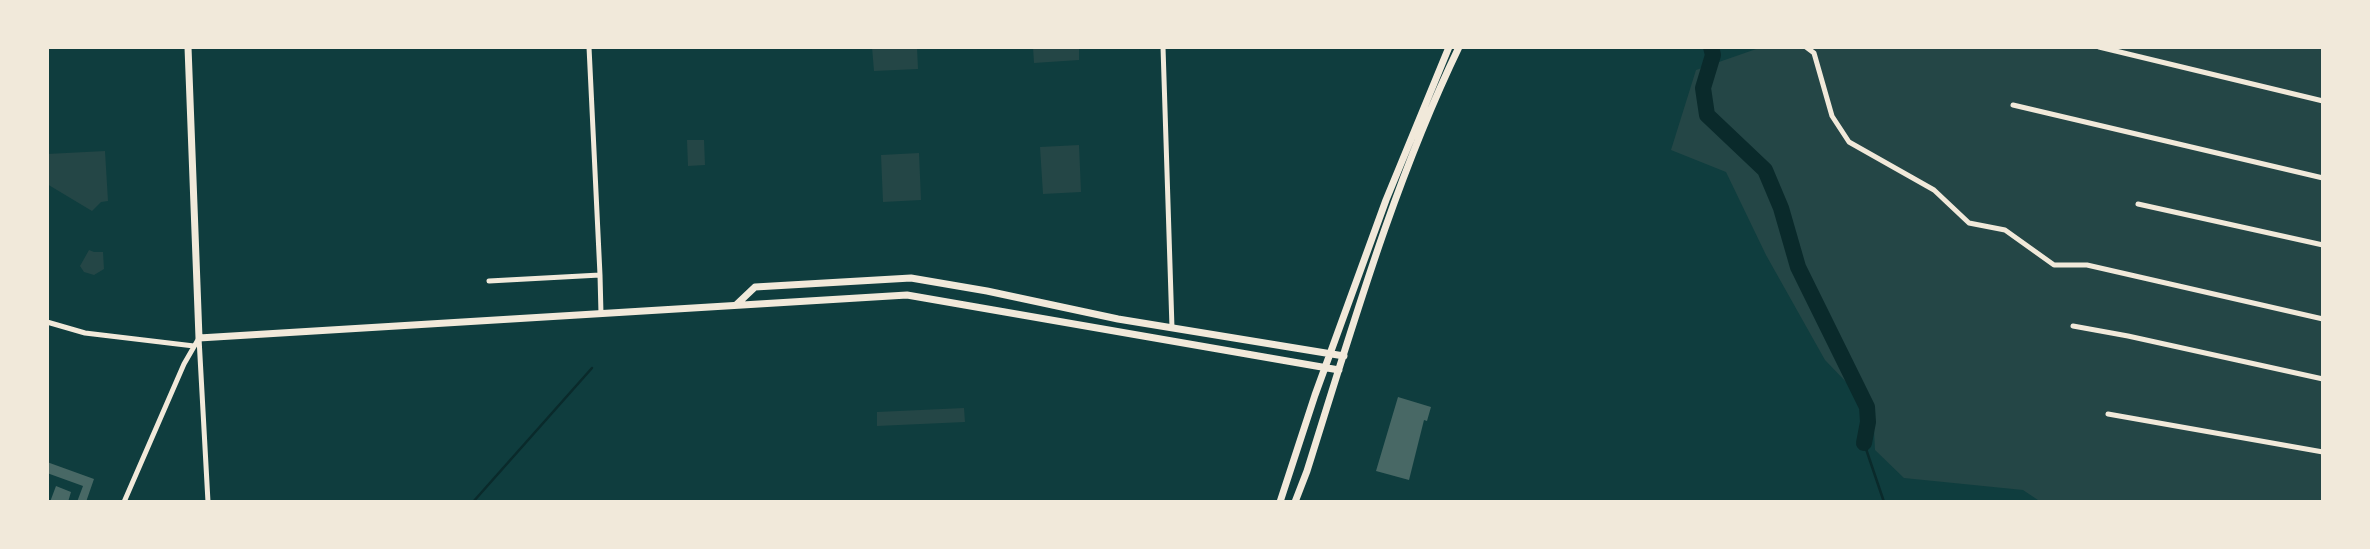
<!DOCTYPE html>
<html>
<head>
<meta charset="utf-8">
<style>
  body { margin:0 }
  #map { position:relative; width:2370px; height:549px; overflow:hidden; background:#0f3d3e; font-family:Raleway,sans-serif }
  canvas { display:block }
  .frame { position:absolute; inset:0; border:49px solid #f1e9da; pointer-events:none }
</style>
</head>
<body>
<div id="map">
<canvas width="2370" height="549"></canvas>
<div class="frame"></div>
</div>
<script>
const g = document.querySelector('canvas').getContext('2d');
g.lineJoin = 'round';
function paint(path, color) { g.fillStyle = color; g.fill(path, 'evenodd'); }
function stroke(path, color, width, dash) { g.strokeStyle = color; g.lineWidth = width; g.lineCap = dash ? 'butt' : 'round'; g.setLineDash(dash || []); g.stroke(path); }
const green = new Path2D(`
  M 872,47 L 917,47 L 918,69 L 874,71 Z
  M 1033,47 L 1079,47 L 1079,60 L 1034,63 Z
  M 1762,47 L 2323,47 L 2323,502 L 2041,502 L 2023,490 L 1904,478 L 1875,450 L 1873,410 L 1825,360 L 1766,255 L 1726,172 L 1671,150 L 1696,70 Z
  M 687,140 L 704,140 L 705,165 L 688,166 Z
  M 1079,145 L 1081,192 L 1043,194 L 1040,147 Z
  M 105,151 L 108,201 L 101,202 L 92,211 L 47,184 L 47,154 Z
  M 919,153 L 921,200 L 883,202 L 881,155 Z
  M 89,250 L 94,252 L 103,252 L 104,269 L 94,275 L 84,272 L 80,266 Z
  M 964,408 L 965,422 L 877,426 L 877,412 Z`);
const stream = new Path2D(`
  M 1864,443 L 1884,502
  M 473,502 L 592,368`);
const river = new Path2D(`
  M 1711,47 L 1713,55 L 1703,88 L 1707,115 L 1765,170 L 1781,208 L 1798,267 L 1867,407 L 1868,422 L 1864,443`);
const building = new Path2D(`
  M 1398,397 L 1431,407 L 1427,421 L 1424,420 L 1409,480 L 1376,471 Z
  M 47,462 L 94,479 L 86,502 L 77,502 L 83,486 L 47,473 Z
  M 56,486 L 71,492 L 68,502 L 50,502 Z`);
const minor = new Path2D(`
  M 1163,47 L 1172,328
  M 1806,47 L 1814,53 L 1832,116 L 1849,142 L 1934,190 L 1969,223 L 2005,230 L 2054,265 L 2087,265 L 2323,319
  M 2099,47 L 2323,101
  M 2013,105 L 2323,178
  M 2138,204 L 2323,245
  M 600,275 L 601,314
  M 489,281 L 600,275 L 589,47
  M 47,322 L 85,333 L 194,346
  M 2073,326 L 2128,336 L 2323,379
  M 199,338 L 208,502
  M 2108,414 L 2323,452
  M 124,502 L 184,364 L 199,338`);
const secondary = new Path2D(`
  M 188,47 L 199,338 L 907,295 L 1339,370
  M 736,305 L 755,287 L 911,278 L 987,291 L 1118,319 L 1344,356
  M 1280,502 L 1315,395 L 1386,200 L 1449,47
  M 1295,502 L 1307,471 C 1352,328 1394,182 1459,47`);
paint(green, '#244646');
stroke(stream, '#0a2a2b', 2.5);
stroke(river, '#0a2a2b', 16);
paint(building, '#486865');
stroke(minor, '#f1e9da', 5);
stroke(secondary, '#f1e9da', 7);
</script>
</body>
</html>
